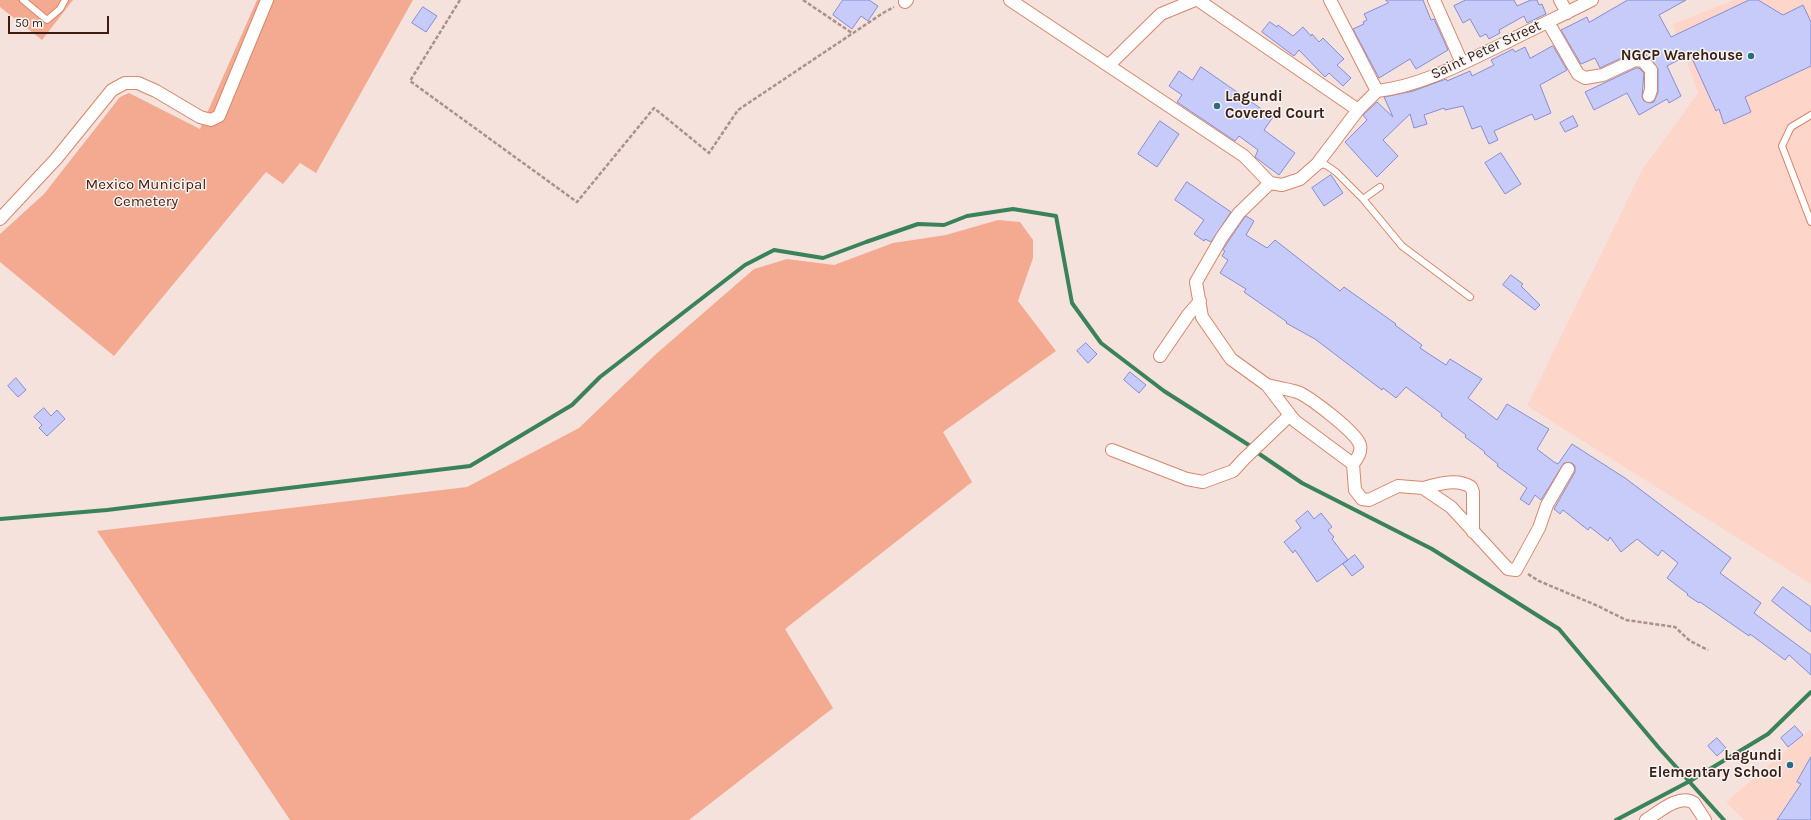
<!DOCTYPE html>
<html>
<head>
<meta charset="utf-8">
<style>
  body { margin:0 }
  #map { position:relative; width:1811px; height:820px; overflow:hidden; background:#f5e2dc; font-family:Karla,sans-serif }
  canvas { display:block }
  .scale { position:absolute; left:8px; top:16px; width:101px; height:18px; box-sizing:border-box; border:2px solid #3d1d11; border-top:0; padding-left:5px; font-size:12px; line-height:14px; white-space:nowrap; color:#3d1d11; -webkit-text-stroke:3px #f4f4f4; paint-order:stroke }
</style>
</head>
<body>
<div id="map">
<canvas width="1811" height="820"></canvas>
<div class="scale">50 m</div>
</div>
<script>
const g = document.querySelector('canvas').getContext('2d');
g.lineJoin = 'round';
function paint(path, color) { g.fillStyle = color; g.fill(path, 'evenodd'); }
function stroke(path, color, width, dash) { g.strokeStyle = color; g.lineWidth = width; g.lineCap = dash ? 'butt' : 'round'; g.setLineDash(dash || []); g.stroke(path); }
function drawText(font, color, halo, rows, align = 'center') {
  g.font = font + ' Karla,sans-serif'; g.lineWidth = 3; g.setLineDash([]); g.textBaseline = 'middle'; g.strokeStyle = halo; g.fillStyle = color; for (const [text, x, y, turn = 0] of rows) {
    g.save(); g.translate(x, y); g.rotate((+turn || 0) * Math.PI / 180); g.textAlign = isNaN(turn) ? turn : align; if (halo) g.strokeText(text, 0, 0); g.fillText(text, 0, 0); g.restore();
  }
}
const built = new Path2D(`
  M 1734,0 L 1811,0 L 1811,584 L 1527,406 L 1642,170 L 1698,93 L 1685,56 L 1681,50 L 1673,24 Z
  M 1811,729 L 1811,820 L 1744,820 L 1726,802 Z`);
const green = new Path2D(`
  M 0,0 L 73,0 L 42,40 L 0,7 Z
  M 257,0 L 413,0 L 316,173 L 300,163 L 283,184 L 266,172 L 114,356 L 0,262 L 0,234 L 44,194 L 120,97 L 129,93 L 200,129 Z
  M 998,220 L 1020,222 L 1033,240 L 1033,258 L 1018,301 L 1056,351 L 943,432 L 972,482 L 785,629 L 833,708 L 689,820 L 290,820 L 97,531 L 467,487 L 579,428 L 656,354 L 754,269 L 787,259 L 834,265 L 893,243 L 946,235 Z`);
const stream = new Path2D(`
  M 0,519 L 107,510 L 470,466 L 572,405 L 600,377 L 745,265 L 774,250 L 823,258 L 866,242 L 918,224 L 944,225 L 967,216 L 1013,209 L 1056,216 L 1072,303 L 1101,343 L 1164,391 L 1255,449 L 1255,451 L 1302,483 L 1432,549 L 1559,629 L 1659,748 L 1724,820
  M 1616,820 L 1690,781 L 1768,734 L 1811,692`);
const building = new Path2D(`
  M 843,0 L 869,0 L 878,6 L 868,21 L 861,16 L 852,29 L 833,15 Z
  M 1386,0 L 1423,0 L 1431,20 L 1434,19 L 1448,50 L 1416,69 L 1410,59 L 1379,78 L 1353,29 L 1364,24 L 1363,22 L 1367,20 L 1364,14 L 1388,3 Z
  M 1466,0 L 1514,0 L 1517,6 L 1531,0 L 1537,0 L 1539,5 L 1542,4 L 1546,14 L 1527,23 L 1524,16 L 1499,30 L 1500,33 L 1489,39 L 1486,34 L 1480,37 L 1470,19 L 1463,23 L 1454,6 Z
  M 1628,0 L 1686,0 L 1659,15 L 1671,37 L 1749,0 L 1758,0 L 1783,15 L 1803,5 L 1811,22 L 1811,66 L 1745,97 L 1751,112 L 1724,124 L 1719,109 L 1716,111 L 1690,54 L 1667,66 L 1681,96 L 1669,103 L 1667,99 L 1639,115 L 1627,93 L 1594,110 L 1585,92 L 1636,68 L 1639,68 L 1644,73 L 1642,97 L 1644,101 L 1650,103 L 1654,102 L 1658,92 L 1658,69 L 1648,56 L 1644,54 L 1632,53 L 1600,68 L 1595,58 L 1581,64 L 1561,30 L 1587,17 L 1589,22 Z
  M 423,7 L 437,16 L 426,32 L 412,23 Z
  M 1270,22 L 1277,27 L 1278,25 L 1293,36 L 1303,27 L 1311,36 L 1312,34 L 1319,42 L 1323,38 L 1344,59 L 1337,65 L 1351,78 L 1343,86 L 1329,73 L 1325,77 L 1299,50 L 1294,56 L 1262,32 Z
  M 1553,46 L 1567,70 L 1540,85 L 1551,113 L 1535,120 L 1532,114 L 1494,131 L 1498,140 L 1489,144 L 1481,126 L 1472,129 L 1463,106 L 1445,110 L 1444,108 L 1424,115 L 1427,124 L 1414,128 L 1410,114 L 1383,140 L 1398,156 L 1377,177 L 1345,142 L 1367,120 L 1363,115 L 1377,102 L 1393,117 L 1384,97 L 1413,91 L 1446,79 L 1447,81 L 1470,71 L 1472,76 L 1494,65 L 1491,60 L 1513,49 L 1515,52 L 1525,47 L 1530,58 Z
  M 1201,67 L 1273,117 L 1264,130 L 1295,153 L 1279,175 L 1255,157 L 1258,150 L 1239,136 L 1235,141 L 1177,102 L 1182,95 L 1169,86 L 1179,71 L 1192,80 Z
  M 1573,116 L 1578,126 L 1565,132 L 1560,123 Z
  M 1160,121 L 1179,134 L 1157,167 L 1138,154 Z
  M 1501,153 L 1521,184 L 1505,194 L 1485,163 Z
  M 1331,175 L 1343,193 L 1324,206 L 1312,188 Z
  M 1187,182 L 1231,212 L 1211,242 L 1205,239 L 1204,241 L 1194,234 L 1204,220 L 1175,200 Z
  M 1246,216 L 1254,221 L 1246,235 L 1267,248 L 1275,240 L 1340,291 L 1344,287 L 1396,324 L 1395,325 L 1422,345 L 1420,348 L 1446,365 L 1450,359 L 1482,379 L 1468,398 L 1497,420 L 1507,404 L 1549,429 L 1537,449 L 1554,462 L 1558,464 L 1572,444 L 1625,478 L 1731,558 L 1720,573 L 1761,603 L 1754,613 L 1811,655 L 1811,675 L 1789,655 L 1785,660 L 1750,634 L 1749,636 L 1700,602 L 1699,603 L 1687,595 L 1688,594 L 1667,578 L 1678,563 L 1662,550 L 1658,556 L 1637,539 L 1621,552 L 1610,537 L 1608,541 L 1590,527 L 1588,530 L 1563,510 L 1560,514 L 1554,509 L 1575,472 L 1575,466 L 1572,463 L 1564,463 L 1541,500 L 1535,495 L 1529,505 L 1520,499 L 1527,488 L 1497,466 L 1498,464 L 1484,453 L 1485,452 L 1465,437 L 1466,435 L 1441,416 L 1442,414 L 1406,387 L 1396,398 L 1383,388 L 1382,390 L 1315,339 L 1286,323 L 1287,322 L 1244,292 L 1246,289 L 1220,273 L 1228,260 L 1222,256 L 1225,251 L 1223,250 Z
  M 1511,275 L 1523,284 L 1521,286 L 1540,305 L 1535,310 L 1503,285 Z
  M 1086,343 L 1097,354 L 1088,363 L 1077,351 Z
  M 1130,372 L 1146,385 L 1139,393 L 1124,380 Z
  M 16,378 L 26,390 L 18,397 L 8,386 Z
  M 44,408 L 51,416 L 57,410 L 65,419 L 47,436 L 39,428 L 42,425 L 34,417 Z
  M 1308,511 L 1314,519 L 1321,513 L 1332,527 L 1328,530 L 1334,537 L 1332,539 L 1348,560 L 1317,582 L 1295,550 L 1293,553 L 1284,542 L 1301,528 L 1296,521 Z
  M 1355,555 L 1364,567 L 1352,576 L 1343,564 Z
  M 1783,587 L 1811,607 L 1811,632 L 1772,601 Z
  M 1795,726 L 1803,735 L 1788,747 L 1781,738 Z
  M 1717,738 L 1726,748 L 1717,756 L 1708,746 Z
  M 1811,757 L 1811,820 L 1777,820 L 1801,784 L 1797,782 Z`);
const path = new Path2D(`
  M 460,0 L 410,81 L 577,202 L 654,108 L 709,153 L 738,110 L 883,13 L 894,7
  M 803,0 L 852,33
  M 1528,574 L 1539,581 L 1598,606 L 1626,620 L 1675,627 L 1690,641 L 1708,650`);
const service = new Path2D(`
  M 23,0 L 47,20 L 60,9 L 65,0
  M 1811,115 L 1791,127 L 1782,146 L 1811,222
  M 1317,164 L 1326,165 L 1336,172 L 1363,199 L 1402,246 L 1470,297
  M 1363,199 L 1380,187`);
const minor = new Path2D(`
  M 1010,0 L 1244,156 L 1270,183
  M 1198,0 L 1358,110
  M 1330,0 L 1377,91
  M 1434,0 L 1462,63
  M 1560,0 L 1567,13
  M 905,2 L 907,0
  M 1548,22 L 1578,74 L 1585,78 L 1603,75 L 1635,60 L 1643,61 L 1651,70 L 1651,90 L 1649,96
  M 1109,65 L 1161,14 L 1195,0
  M 1377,91 C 1422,86 1465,62 1505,43 C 1534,28 1563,15 1592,0
  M 0,219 L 56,159 L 112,90 L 125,83 L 138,83 L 156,91 L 200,117 L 211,120 L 219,116 L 267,0
  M 1160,356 L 1188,315 L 1200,301
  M 1267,385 C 1277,388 1291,389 1300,393 C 1313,400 1356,432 1360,445 C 1362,452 1357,459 1353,464
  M 1290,415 L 1295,421 L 1353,464 L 1355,490 L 1362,499 L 1369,500 L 1398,486 L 1423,488 L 1451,507 L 1508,569 L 1516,570 L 1539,528 L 1547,505 L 1568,469
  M 1112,450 L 1187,479 L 1203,482 L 1233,471 L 1244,459 L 1290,415 L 1267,385 L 1231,359 L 1202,317 L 1196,282 L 1222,237 L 1239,213 L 1270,183 L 1282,185 L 1300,179 L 1317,164 L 1358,110 L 1377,91
  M 1423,488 C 1438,484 1457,478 1471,487 L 1473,492 L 1473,532
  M 1646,820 C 1659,812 1680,793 1694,803 L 1705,820`);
const markers = [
  [1751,56,4,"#2b6d80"],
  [1217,106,4,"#2b6d80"],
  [1790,765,4,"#2b6d80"]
];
const streetNames = [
  ["Saint Peter Street",1486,50,-25]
];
const poiNames = [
  ["NGCP Warehouse",1743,56],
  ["Lagundi",1225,97,"left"],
  ["Covered Court",1225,114,"left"],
  ["Lagundi",1782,756],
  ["Elementary School",1782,773]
];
const parkNames = [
  ["Mexico Municipal",146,185],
  ["Cemetery",146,202]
];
paint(built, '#fdd6c9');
paint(green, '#f4aa90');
stroke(stream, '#3a825a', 4);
paint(building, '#c6cbfa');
stroke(building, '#868cd5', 1);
stroke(service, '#d9866a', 8);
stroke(minor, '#d9866a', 14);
stroke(path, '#aa9189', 2.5, [4, 2]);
stroke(service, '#fff', 6);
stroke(minor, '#fff', 12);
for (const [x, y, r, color] of markers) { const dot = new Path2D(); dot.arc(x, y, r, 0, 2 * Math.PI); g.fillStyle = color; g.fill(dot); stroke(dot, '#f4f4f4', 1.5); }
drawText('15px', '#3d1d11', '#f4f4f4', streetNames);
drawText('bold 15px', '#3d1d11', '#f4f4f4', poiNames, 'right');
drawText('15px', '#50200f', '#f4f4f4', parkNames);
</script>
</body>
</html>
